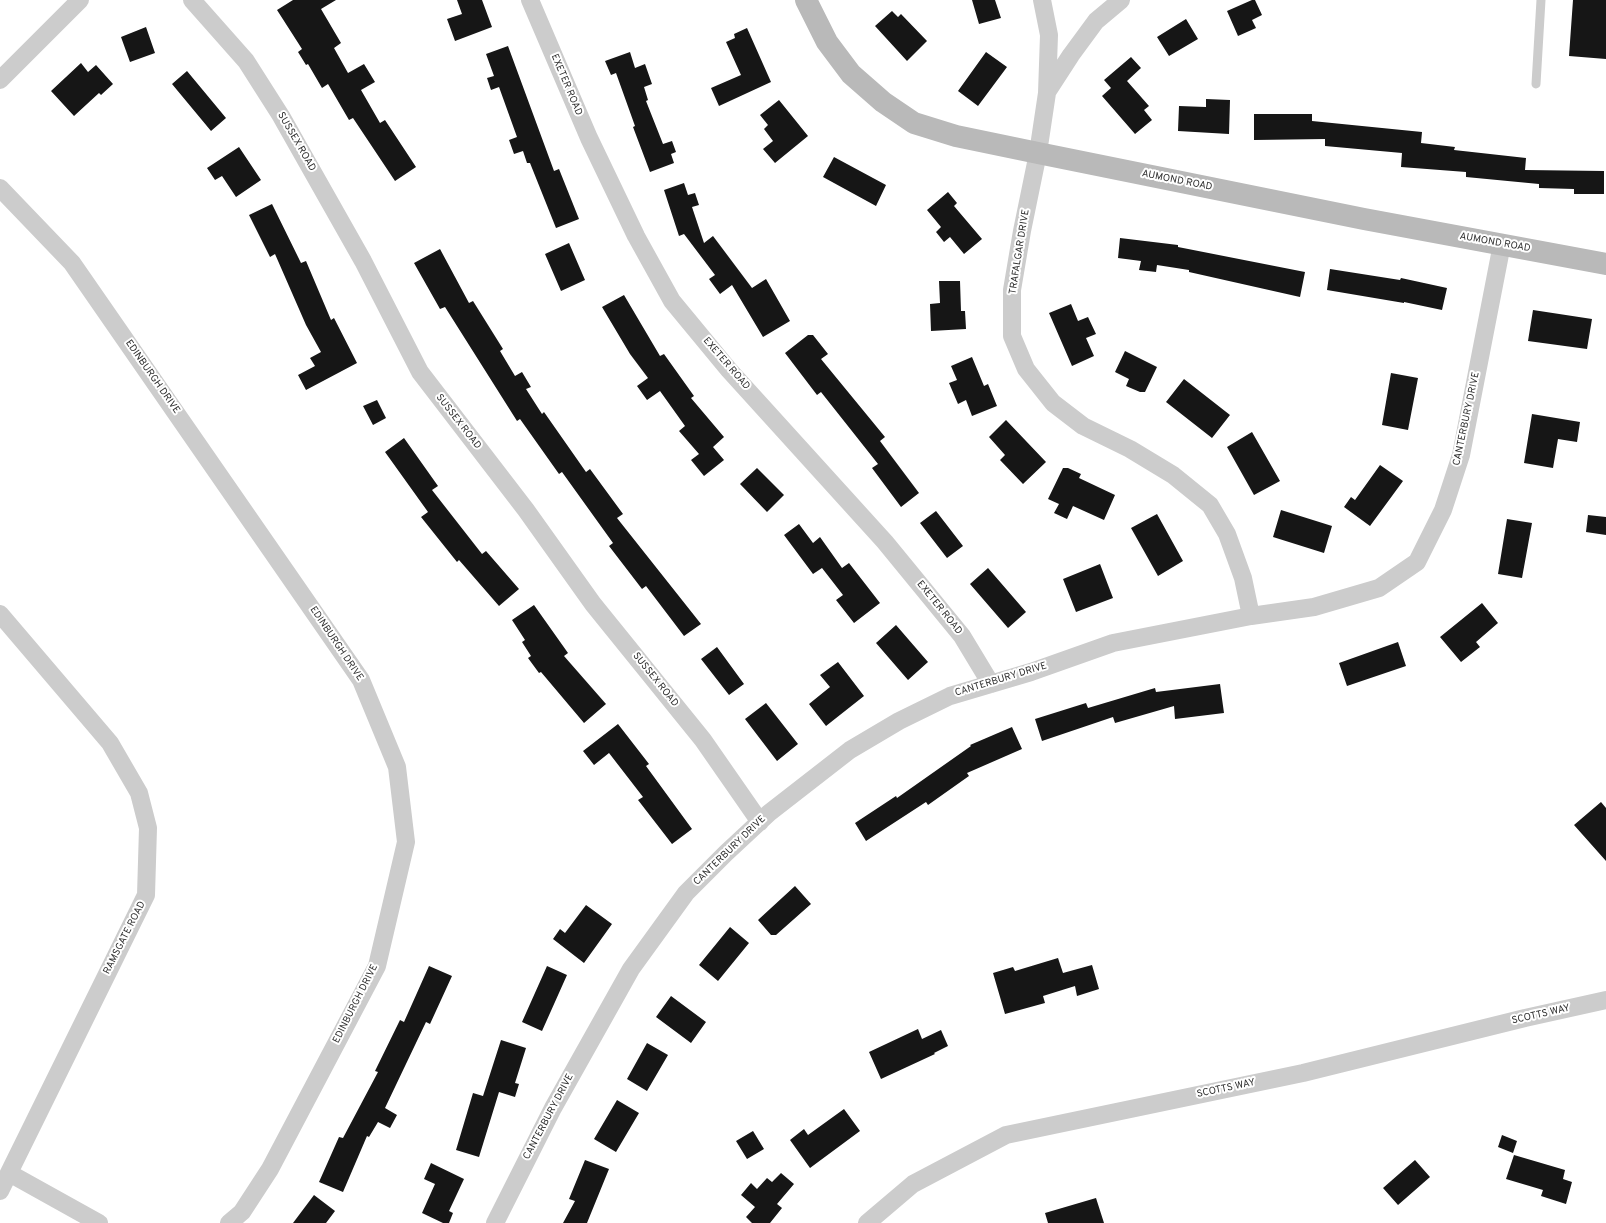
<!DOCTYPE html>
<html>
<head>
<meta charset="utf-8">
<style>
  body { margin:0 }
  canvas { display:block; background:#fff }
</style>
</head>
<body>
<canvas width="1606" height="1223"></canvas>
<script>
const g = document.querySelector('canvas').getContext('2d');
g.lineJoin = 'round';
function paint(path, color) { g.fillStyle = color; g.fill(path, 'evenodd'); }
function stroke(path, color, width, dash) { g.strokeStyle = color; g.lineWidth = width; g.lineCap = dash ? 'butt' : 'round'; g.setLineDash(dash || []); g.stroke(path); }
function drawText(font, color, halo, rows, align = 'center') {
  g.font = font + ' Overpass,sans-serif'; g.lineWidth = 4; g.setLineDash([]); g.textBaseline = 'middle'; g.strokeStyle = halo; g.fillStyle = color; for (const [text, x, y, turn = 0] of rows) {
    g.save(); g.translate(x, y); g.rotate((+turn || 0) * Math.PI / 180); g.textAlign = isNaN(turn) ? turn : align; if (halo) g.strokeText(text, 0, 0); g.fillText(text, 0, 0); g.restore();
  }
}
const building = new Path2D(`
  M 293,0 L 336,0 L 321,9 L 341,43 L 334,48 L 348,73 L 364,64 L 375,82 L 361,90 L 380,123 L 385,120 L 416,167 L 395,181 L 353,118 L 349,120 L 328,84 L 322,88 L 308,64 L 306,65 L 298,52 L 302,49 L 277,10 Z
  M 457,0 L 482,0 L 492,27 L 455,41 L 447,19 L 462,14 Z
  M 972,0 L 995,0 L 1001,18 L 979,24 Z
  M 1252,0 L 1255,0 L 1262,15 L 1252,20 L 1256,28 L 1238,36 L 1227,11 Z
  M 1573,0 L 1606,0 L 1606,59 L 1569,56 Z
  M 892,11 L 898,17 L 901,14 L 927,41 L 907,61 L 875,26 Z
  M 1186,19 L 1198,39 L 1169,56 L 1157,37 Z
  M 146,27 L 155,53 L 130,62 L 121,37 Z
  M 747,28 L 771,82 L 719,106 L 711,88 L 741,75 L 726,42 L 735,38 L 734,34 Z
  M 508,46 L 554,171 L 559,169 L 579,219 L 556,228 L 530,163 L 527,163 L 523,151 L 514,154 L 509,140 L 517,137 L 499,87 L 491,90 L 487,78 L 494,76 L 486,54 Z
  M 630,52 L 635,68 L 645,64 L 652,84 L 644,87 L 648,100 L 646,101 L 663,144 L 672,141 L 676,152 L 671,154 L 674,163 L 650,172 L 633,127 L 635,126 L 616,73 L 611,75 L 605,61 Z
  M 986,52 L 1007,67 L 978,106 L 958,91 Z
  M 1131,57 L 1141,68 L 1127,81 L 1149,106 L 1144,110 L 1152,120 L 1135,134 L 1102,96 L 1111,88 L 1104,80 Z
  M 81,63 L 88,72 L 96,65 L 113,84 L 101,95 L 99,93 L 74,116 L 51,91 Z
  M 187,71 L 226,118 L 211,131 L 172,84 Z
  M 1206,99 L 1230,100 L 1229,134 L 1178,131 L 1179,106 L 1206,107 Z
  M 779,100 L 808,136 L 775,163 L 763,149 L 773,141 L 764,129 L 768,125 L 760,115 Z
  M 1254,114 L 1312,114 L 1312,121 L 1422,132 L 1421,143 L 1455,147 L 1454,150 L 1526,158 L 1525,170 L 1604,171 L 1604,194 L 1574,194 L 1574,189 L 1539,188 L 1539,184 L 1466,177 L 1466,172 L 1401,167 L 1402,153 L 1325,146 L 1325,139 L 1254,140 Z
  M 239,147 L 261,180 L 236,197 L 222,176 L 215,180 L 207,168 Z
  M 834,157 L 886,185 L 876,206 L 823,177 Z
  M 684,183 L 688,195 L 695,193 L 699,205 L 692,207 L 704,243 L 713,236 L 752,288 L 766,279 L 790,321 L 763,337 L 732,285 L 720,294 L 709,279 L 715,275 L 684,234 L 679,236 L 664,190 Z
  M 948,192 L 957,203 L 954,206 L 982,239 L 964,254 L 950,237 L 944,242 L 936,232 L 941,227 L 927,210 Z
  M 272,204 L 301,263 L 306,261 L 331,320 L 334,318 L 357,363 L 306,390 L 298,375 L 315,366 L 310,358 L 321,352 L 306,325 L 275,254 L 270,257 L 249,215 Z
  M 1120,238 L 1178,245 L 1178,247 L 1305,272 L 1300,297 L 1189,272 L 1189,270 L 1157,265 L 1156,272 L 1139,270 L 1141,261 L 1118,258 Z
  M 569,243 L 585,280 L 561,291 L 545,254 Z
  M 440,249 L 469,303 L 473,301 L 503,349 L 500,351 L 515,376 L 522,372 L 531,387 L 526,389 L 542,414 L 544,412 L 586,472 L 590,469 L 623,514 L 617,518 L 701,624 L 684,636 L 646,586 L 642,589 L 609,546 L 613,543 L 562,472 L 559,474 L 520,419 L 517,421 L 445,307 L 440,309 L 414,263 Z
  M 1330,269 L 1400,280 L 1401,278 L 1447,288 L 1442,310 L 1404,302 L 1404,303 L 1327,290 Z
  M 939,281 L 960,281 L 961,311 L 965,311 L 966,329 L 931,331 L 930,304 L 940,303 Z
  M 624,295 L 660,356 L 664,354 L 694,396 L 691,398 L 724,437 L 713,447 L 724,460 L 704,476 L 691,460 L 699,454 L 679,431 L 685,426 L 660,391 L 647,400 L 637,386 L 648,378 L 630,354 L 602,307 Z
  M 1071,304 L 1078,321 L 1088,317 L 1096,334 L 1086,338 L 1094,356 L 1072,366 L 1049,313 Z
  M 1533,310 L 1592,319 L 1587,349 L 1528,341 Z
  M 808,335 L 813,335 L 828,354 L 821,359 L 885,437 L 880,441 L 919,493 L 901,507 L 872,468 L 878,464 L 821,392 L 817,395 L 785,353 Z
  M 1125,351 L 1157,367 L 1145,392 L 1140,392 L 1126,386 L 1129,379 L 1115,372 Z
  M 972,357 L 984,386 L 988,384 L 997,406 L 972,416 L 966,400 L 958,404 L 949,383 L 957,380 L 951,366 Z
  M 1391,373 L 1418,378 L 1408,430 L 1382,425 Z
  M 1184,379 L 1230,415 L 1212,438 L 1166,402 Z
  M 377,400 L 386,418 L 373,425 L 363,406 Z
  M 1532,414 L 1580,422 L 1577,442 L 1558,439 L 1553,468 L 1524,463 Z
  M 1006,420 L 1046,462 L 1023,484 L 1000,460 L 1005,455 L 989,437 Z
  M 1252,432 L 1280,481 L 1254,495 L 1227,447 Z
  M 404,438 L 438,486 L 432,490 L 482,554 L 486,551 L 519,589 L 499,606 L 459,560 L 457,562 L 421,517 L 428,512 L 385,452 Z
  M 1380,465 L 1403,481 L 1370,526 L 1344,507 L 1351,497 L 1355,500 Z
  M 757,468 L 784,495 L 767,512 L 740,484 Z
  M 1063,468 L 1068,468 L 1081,474 L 1079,478 L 1115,495 L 1104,520 L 1073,506 L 1067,519 L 1054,513 L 1059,504 L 1048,499 Z
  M 1281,510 L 1332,526 L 1324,553 L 1273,537 Z
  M 936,511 L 963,546 L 947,558 L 920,523 Z
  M 1157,514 L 1183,561 L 1158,576 L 1131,528 Z
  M 1588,515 L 1606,517 L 1606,535 L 1586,532 Z
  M 1507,519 L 1532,523 L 1522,578 L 1498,574 Z
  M 799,524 L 813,543 L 820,537 L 842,568 L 849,563 L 880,603 L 854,623 L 836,600 L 843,595 L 822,568 L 813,574 L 784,535 Z
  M 1100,564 L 1113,598 L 1076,612 L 1063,579 Z
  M 988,568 L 1026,612 L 1008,628 L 970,584 Z
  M 1482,603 L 1498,623 L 1476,642 L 1480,647 L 1461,662 L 1440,637 Z
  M 534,605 L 568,653 L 564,656 L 606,704 L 584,723 L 541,672 L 539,673 L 528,658 L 531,656 L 522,642 L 525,640 L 512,620 Z
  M 896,625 L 928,662 L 908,680 L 876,643 Z
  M 1398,642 L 1406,666 L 1347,686 L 1339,663 Z
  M 717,647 L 744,684 L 729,695 L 701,659 Z
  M 838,662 L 864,696 L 826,726 L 809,704 L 830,687 L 820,675 Z
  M 1220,684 L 1224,713 L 1175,719 L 1174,706 L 1115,723 L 1113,717 L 1042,741 L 1035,719 L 1086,703 L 1088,708 L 1155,688 L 1156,692 Z
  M 766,703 L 798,744 L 777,761 L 745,719 Z
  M 618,724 L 649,764 L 646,766 L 692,829 L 672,844 L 638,800 L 643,797 L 609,753 L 594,765 L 583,751 Z
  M 1012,727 L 1022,749 L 967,773 L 969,776 L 928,805 L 926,802 L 866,841 L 855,823 L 896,796 L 897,798 L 971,746 L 970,745 Z
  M 1601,802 L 1606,808 L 1606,861 L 1574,825 Z
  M 795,886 L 811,904 L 776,935 L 771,935 L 758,920 Z
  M 586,905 L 612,924 L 584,963 L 553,939 L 560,929 L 565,933 Z
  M 730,927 L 749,943 L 718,981 L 699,965 Z
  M 1058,958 L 1063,973 L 1092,965 L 1099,989 L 1077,996 L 1075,986 L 1043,996 L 1045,1003 L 1005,1014 L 993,973 L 1013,967 L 1015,971 Z
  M 429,966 L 452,976 L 430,1024 L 426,1022 L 385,1108 L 397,1115 L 390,1128 L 378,1122 L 369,1137 L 367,1136 L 343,1192 L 319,1182 L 339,1137 L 343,1138 L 378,1072 L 375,1071 L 400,1020 L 404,1022 Z
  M 547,966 L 567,975 L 542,1031 L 522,1022 Z
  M 671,996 L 706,1022 L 691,1043 L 656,1017 Z
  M 918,1029 L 922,1039 L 941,1030 L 948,1046 L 934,1053 L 935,1054 L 881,1079 L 869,1052 Z
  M 501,1040 L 526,1048 L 515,1083 L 519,1084 L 515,1097 L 499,1092 L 479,1157 L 456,1150 L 473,1093 L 483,1096 Z
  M 647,1043 L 668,1055 L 647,1091 L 627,1079 Z
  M 617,1100 L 639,1113 L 616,1152 L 594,1139 Z
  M 844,1109 L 860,1131 L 810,1168 L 790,1140 L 804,1129 L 808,1135 Z
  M 753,1131 L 764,1149 L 747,1159 L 736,1141 Z
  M 1502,1135 L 1517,1141 L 1513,1153 L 1498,1147 Z
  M 1514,1155 L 1565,1170 L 1563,1179 L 1572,1182 L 1566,1204 L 1541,1196 L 1543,1190 L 1506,1179 Z
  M 585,1160 L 609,1169 L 587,1223 L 563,1223 L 575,1201 L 569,1199 Z
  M 1415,1160 L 1430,1177 L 1398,1205 L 1383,1188 Z
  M 431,1163 L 464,1179 L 449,1211 L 453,1213 L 449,1223 L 443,1223 L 422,1213 L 435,1184 L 424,1179 Z
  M 781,1173 L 794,1184 L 777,1204 L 782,1208 L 770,1223 L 752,1223 L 746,1217 L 755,1207 L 741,1195 L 751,1183 L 757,1189 L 767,1178 L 772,1182 Z
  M 314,1195 L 335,1211 L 326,1223 L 293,1223 Z
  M 1096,1198 L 1104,1223 L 1048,1223 L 1045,1213 Z`);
const lane = new Path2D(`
  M 1536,84 L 1541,0`);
const street = new Path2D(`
  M 192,0 L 246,61 L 281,116 L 363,261 L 420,372 L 526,510 L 593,604 L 703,740 L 760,822
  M 530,0 L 589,138 L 636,236 L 672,301 L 729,370 L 885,542 L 962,636 L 991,684
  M 1042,0 L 1049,35 L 1047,93 L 1038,153 L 1022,231 L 1012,290 L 1012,336 L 1026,369 L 1053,403 L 1083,426 L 1130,449 L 1173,475 L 1210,505 L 1227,534 L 1243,578 L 1251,616
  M 0,80 L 80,0
  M 1047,92 L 1071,55 L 1096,21 L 1121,0
  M 0,188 L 72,263 L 361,680 L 397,767 L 406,842 L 377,966 L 270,1169 L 242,1212 L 229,1223
  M 0,614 L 110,743 L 139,793 L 148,828 L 146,895 L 0,1191
  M 9,1173 L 99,1223
  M 495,1223 L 553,1108 L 631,969 L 686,893 L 726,853 L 769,813 L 850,750 L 899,721 L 950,696 L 1031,672 L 1113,643 L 1251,616 L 1314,607 L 1379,588 L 1417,562 L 1443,510 L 1461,455 L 1502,244
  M 867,1223 L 913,1184 L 1006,1135 L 1303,1073 L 1525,1018 L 1606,1000`);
const secondary = new Path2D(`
  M 806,0 L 827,42 L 851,74 L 883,102 L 914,123 L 956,136 L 1038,153 L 1364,219 L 1606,264`);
const streetNames = [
  ["EXETER ROAD",566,85,67],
  ["SUSSEX ROAD",296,142,60],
  ["AUMOND ROAD",1177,181,11],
  ["AUMOND ROAD",1495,243,10],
  ["TRAFALGAR DRIVE",1020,252,-81],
  ["EXETER ROAD",726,364,49],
  ["EDINBURGH DRIVE",152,377,55],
  ["CANTERBURY DRIVE",1467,419,-78],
  ["SUSSEX ROAD",458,422,52],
  ["EXETER ROAD",939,608,51],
  ["EDINBURGH DRIVE",336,644,56],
  ["SUSSEX ROAD",655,680,51],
  ["CANTERBURY DRIVE",1001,680,-17],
  ["CANTERBURY DRIVE",730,851,-44],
  ["RAMSGATE ROAD",125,938,-63],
  ["EDINBURGH DRIVE",356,1004,-63],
  ["SCOTTS WAY",1541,1015,-13],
  ["SCOTTS WAY",1226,1089,-12],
  ["CANTERBURY DRIVE",549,1117,-62]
];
paint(building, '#161616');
stroke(lane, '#ccc', 9);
stroke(street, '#ccc', 18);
stroke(secondary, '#b9b9b9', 22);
drawText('10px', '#2f2f2f', '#fff', streetNames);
</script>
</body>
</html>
